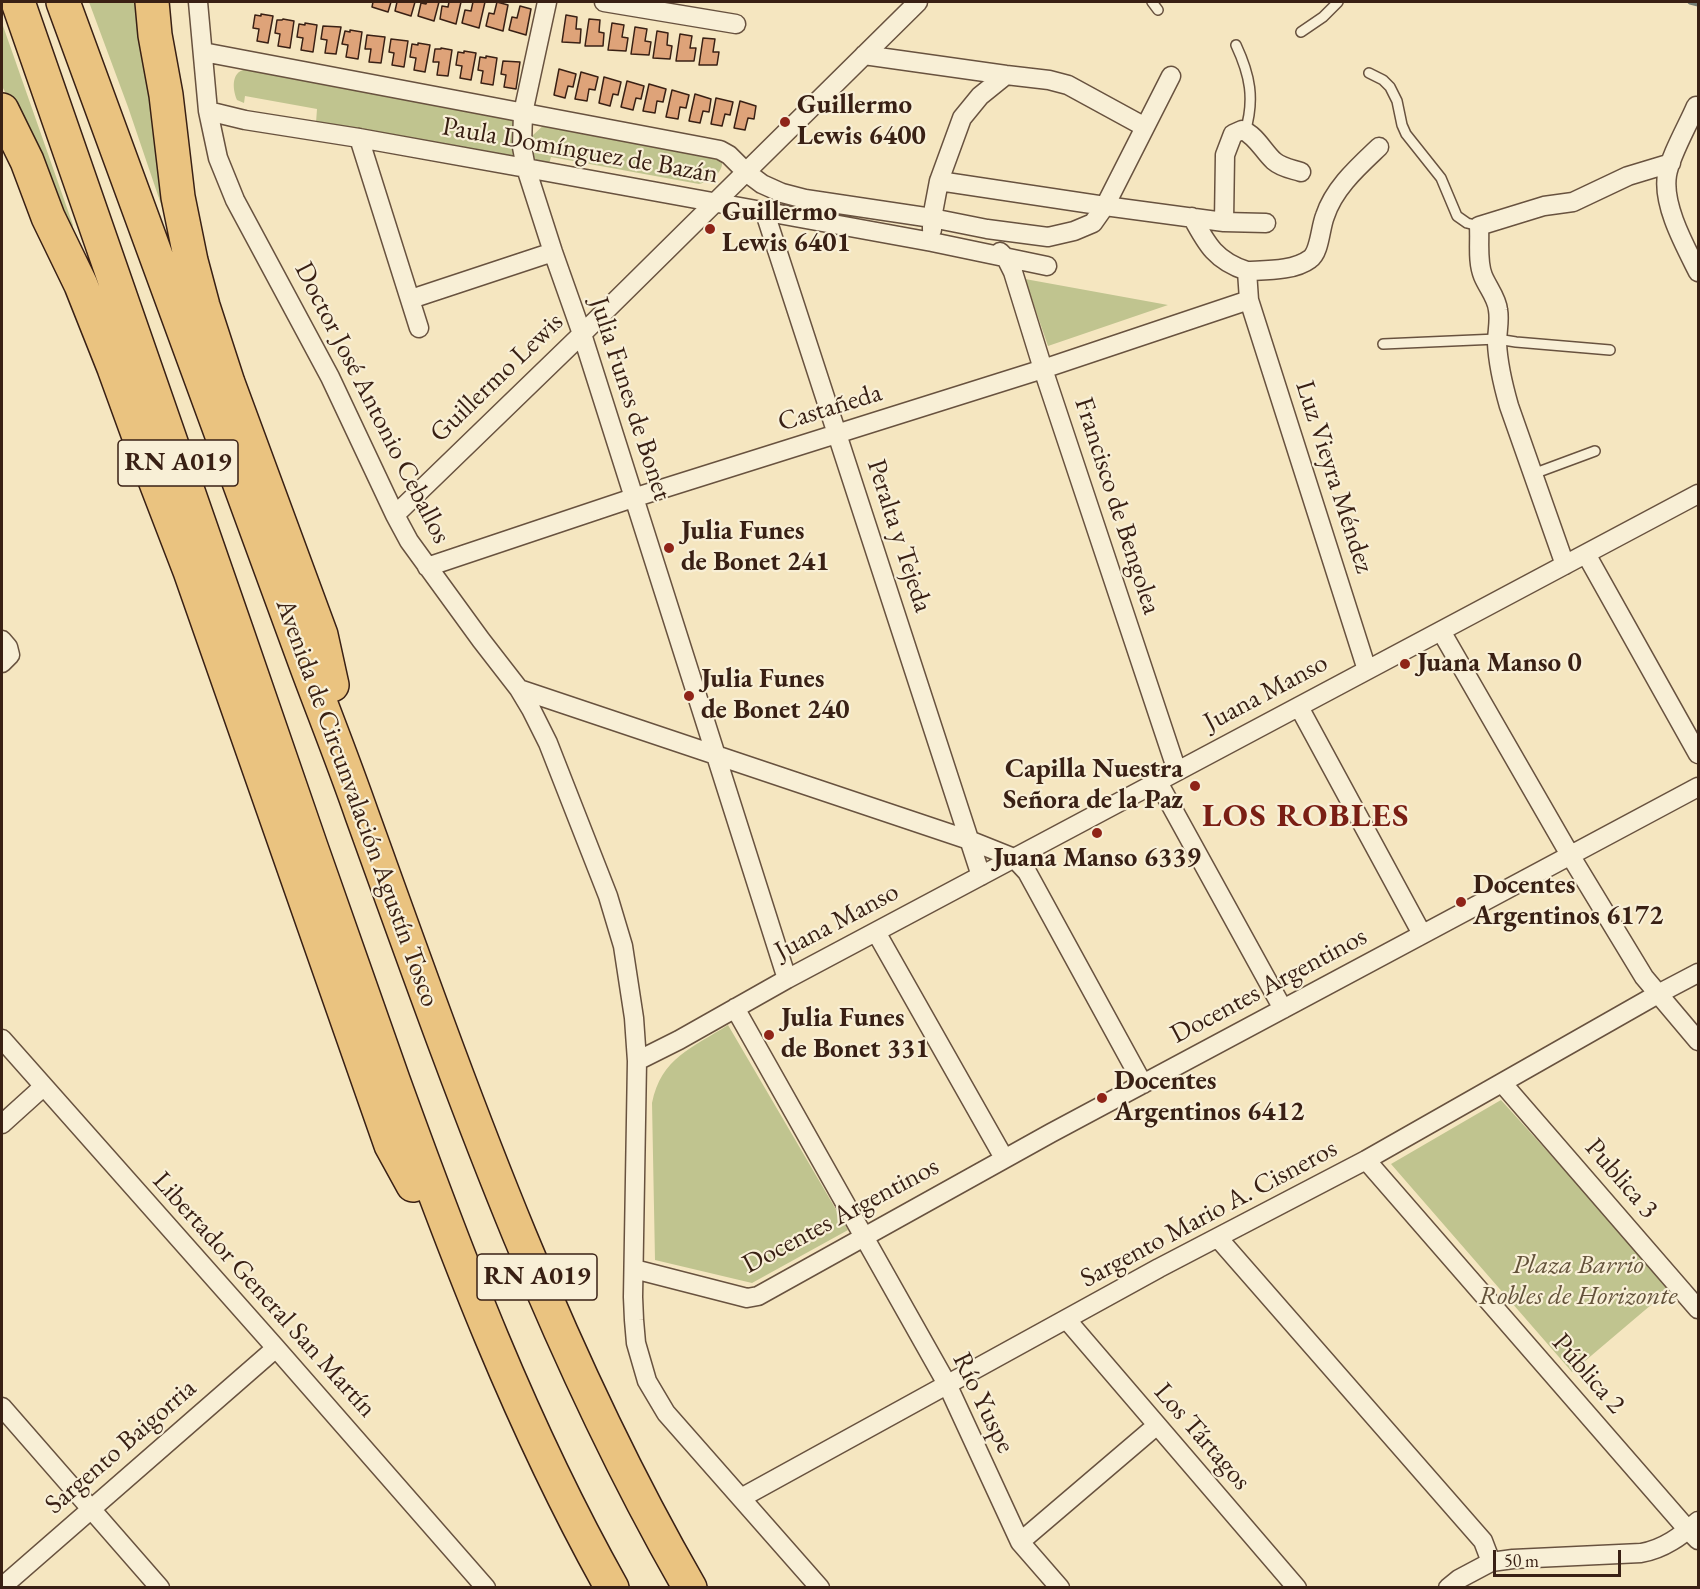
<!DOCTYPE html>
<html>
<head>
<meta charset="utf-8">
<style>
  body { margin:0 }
  #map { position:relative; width:1700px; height:1589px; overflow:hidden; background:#f5e6c0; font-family:"EB Garamond",serif }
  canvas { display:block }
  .frame { position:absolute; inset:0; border:3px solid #392014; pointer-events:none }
  .scale { position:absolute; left:1493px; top:1550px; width:128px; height:27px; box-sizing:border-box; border:3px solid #392014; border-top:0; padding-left:8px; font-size:18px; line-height:21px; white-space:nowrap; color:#392014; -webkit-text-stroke:4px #f8efd6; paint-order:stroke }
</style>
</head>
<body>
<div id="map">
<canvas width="1700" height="1589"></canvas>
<div class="frame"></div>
<div class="scale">50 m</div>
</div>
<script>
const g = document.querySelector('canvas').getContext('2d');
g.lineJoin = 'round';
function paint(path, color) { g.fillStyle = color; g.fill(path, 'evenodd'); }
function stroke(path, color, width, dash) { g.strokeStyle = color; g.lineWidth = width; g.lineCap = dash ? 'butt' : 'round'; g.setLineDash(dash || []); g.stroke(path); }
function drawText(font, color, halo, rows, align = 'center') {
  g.font = font + ' "EB Garamond",serif'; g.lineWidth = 4.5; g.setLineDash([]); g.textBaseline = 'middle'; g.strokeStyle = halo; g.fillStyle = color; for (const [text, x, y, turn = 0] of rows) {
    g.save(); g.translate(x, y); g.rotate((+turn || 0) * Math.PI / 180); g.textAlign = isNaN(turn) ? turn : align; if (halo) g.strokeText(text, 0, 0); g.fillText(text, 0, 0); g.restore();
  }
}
const green = new Path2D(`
  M 89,2 L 138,2 L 167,214 L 164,213 L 128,107 Z
  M 2,23 L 73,225 L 72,228 L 2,86 Z
  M 248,69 L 512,119 L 516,123 L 518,154 L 507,158 L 316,123 L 317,109 L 245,96 L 244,103 L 237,100 C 232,88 231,70 248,69 Z
  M 552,121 L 722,160 C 724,173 710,181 699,184 L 551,157 L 549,164 L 537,162 L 532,154 L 532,136 L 546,123 Z
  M 1025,279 L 1168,305 L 1048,346 Z
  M 728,1025 L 848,1230 L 752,1283 L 655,1260 L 652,1103 C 661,1058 692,1048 728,1025 Z
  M 1501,1100 L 1671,1288 L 1572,1372 L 1391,1164 Z`);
const stream = new Path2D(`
  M 1690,2 L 1698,4`);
const building = new Path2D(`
  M 373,2 L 391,2 L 388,12 L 372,7 Z
  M 397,2 L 415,2 L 411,16 L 395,11 Z
  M 427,2 L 439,2 L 434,21 L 418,16 L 421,3 L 426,4 Z
  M 449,2 L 461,2 L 456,24 L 440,19 L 442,6 L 448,7 Z
  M 473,2 L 485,2 L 479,28 L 462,23 L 465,10 L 471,11 Z
  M 497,2 L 508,5 L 503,31 L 486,26 L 489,13 L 494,14 Z
  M 520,6 L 531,9 L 526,35 L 509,30 L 512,17 L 517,18 Z
  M 261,14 L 273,16 L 268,43 L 257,41 L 259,29 L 253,28 L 255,15 L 261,16 Z
  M 566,15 L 577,17 L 576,29 L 581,29 L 580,43 L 562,42 Z
  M 283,19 L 294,21 L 290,48 L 278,46 L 280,34 L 275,33 L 277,20 L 282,20 Z
  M 589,19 L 600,20 L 599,32 L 604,33 L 603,46 L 585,46 Z
  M 305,23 L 317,25 L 313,52 L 301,50 L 303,38 L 297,37 L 299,24 L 305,25 Z
  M 612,23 L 624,25 L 622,37 L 628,38 L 626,51 L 608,50 Z
  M 323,26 L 341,27 L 336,54 L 325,53 L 327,40 L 321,39 Z
  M 635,27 L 647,29 L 645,41 L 651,42 L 649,55 L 631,54 Z
  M 350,30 L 362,32 L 358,59 L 346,57 L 348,45 L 342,44 L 345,31 L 350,32 Z
  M 657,31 L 668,33 L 667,45 L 672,46 L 670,59 L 653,58 Z
  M 680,34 L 692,36 L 690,48 L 696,48 L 694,61 L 676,61 Z
  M 367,35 L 385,37 L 381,63 L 369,62 L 371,49 L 365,49 Z
  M 703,38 L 715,39 L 713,52 L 719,52 L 717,65 L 699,65 Z
  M 391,39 L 408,41 L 404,67 L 392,65 L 394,53 L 389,52 Z
  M 418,43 L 430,45 L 425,72 L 414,70 L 416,58 L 410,57 L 412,44 L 418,45 Z
  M 441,48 L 452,50 L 448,76 L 437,75 L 439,62 L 433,62 L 435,49 L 441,49 Z
  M 464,51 L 476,53 L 471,80 L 460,78 L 462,66 L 456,65 L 458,52 L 464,53 Z
  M 486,56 L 497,58 L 493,85 L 481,83 L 483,71 L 478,70 L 480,57 L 486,58 Z
  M 503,61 L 520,62 L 516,89 L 504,87 L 506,75 L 501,74 Z
  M 559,69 L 576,74 L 573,87 L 568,86 L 565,98 L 554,95 Z
  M 581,72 L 598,77 L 595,90 L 589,89 L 587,101 L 575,99 Z
  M 604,77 L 621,82 L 618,95 L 613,94 L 610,106 L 599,103 Z
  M 627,81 L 644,86 L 641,99 L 636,98 L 633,110 L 621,107 Z
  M 649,84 L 666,89 L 663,102 L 657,101 L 655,113 L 643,111 Z
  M 672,90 L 689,95 L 686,108 L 680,107 L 678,119 L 666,117 Z
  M 695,94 L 711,99 L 709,112 L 703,111 L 700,123 L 689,121 Z
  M 716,98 L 733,102 L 730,115 L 725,114 L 722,126 L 711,124 Z
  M 740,101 L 756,106 L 754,119 L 748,118 L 745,130 L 734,128 Z`);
const service = new Path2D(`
  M 1152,2 L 1158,10
  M 1301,32 L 1323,17 L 1338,2
  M 1236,45 C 1250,75 1255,99 1245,132
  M 1369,73 L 1383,80 L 1390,87 L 1397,101 L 1402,125 L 1406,134 L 1441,178 L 1457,216 L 1467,223 L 1479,226
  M 1383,344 L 1497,339 L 1516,342 L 1610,350
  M 1533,474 L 1595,451`);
const minor = new Path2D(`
  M 198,2 L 208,111 L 218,158 L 235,200 L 330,377 L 395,515 L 409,541 L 481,640 L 519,689 L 531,709 L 548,743 L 608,896 L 623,946 L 634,1018 L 637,1061 L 633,1297 L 634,1320 L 636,1343 L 647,1381 L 666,1413 L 820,1588
  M 547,2 L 523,113 L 522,147 L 526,168 L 553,252 L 582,334 L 787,979
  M 604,2 L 736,24
  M 203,52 L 720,150 L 729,155 L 746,172 L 762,184 L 782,193 L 805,199 L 932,218 L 987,229 L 1048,237 L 1074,231 L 1093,223 L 1105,206 L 1171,76
  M 864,55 L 1006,75 L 1049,80 L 1068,85 L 1145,127
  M 1696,106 C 1688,125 1670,156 1667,175 C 1662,205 1685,246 1698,272
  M 208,111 L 245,120 L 359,138 L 526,168 L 932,242 L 1047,266
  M 359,138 L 419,328
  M 939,181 L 1105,206 L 1224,222 L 1266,223
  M 765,213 L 981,876
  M 1192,217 C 1207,245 1216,261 1247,271 L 1249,300 L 1367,670
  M 1224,222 L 1225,155 L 1233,134 L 1242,130 C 1256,135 1263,151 1274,161 C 1282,168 1292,169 1301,172
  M 932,230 L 932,218 L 939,181 L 962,118 L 980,96 L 1006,75
  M 1000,252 L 1006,258 L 1013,272 L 1043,369 L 1177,771
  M 1247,271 C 1267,270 1294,271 1310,259 C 1320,252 1320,228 1325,216 C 1334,188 1358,167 1379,147
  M 411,299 L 553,252
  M 395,515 L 582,334 L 918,2
  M 1586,554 L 1698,754
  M 1565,565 L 1509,406 C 1503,385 1498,365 1497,343 C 1497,332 1500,321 1498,310 C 1497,298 1488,288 1483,276 C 1477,261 1480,243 1479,226 L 1544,206 L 1573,202 L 1628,176 L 1671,163
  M 427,567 L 633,498 L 1043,369 L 1249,300
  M 1441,631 L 1570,855 L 1644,977 L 1698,1041
  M 2,640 L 8,647 L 10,655 L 2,663
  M 519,689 L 969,840 L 1014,858 L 1027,872 L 1143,1084
  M 1299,707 L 1422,934
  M 1158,782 L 1283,1009
  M 876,932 L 1004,1158
  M 735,1008 L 947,1384 L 1020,1542 L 1060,1588
  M 2,1039 L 276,1348 L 486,1588
  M 637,1061 L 679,1040 L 787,979 L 1698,494
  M 1503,1084 L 1698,1309
  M 2,1124 L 43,1087
  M 1366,1160 L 1688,1530 L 1698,1540
  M 1218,1238 L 1483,1541 L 1491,1562
  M 634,1269 L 747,1298 L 758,1296 L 1051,1133 L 1698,787
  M 1067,1320 L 1297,1588
  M 2,1407 L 160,1588
  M 741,1498 L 1159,1268 L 1366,1160 L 1658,994 L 1698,973
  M 1020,1542 L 1156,1426
  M 2,1587 L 276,1348
  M 1448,1588 L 1459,1579 L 1491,1562 L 1513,1559 L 1641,1553 C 1664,1549 1681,1536 1698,1521`);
const motorway = new Path2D(`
  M 18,2 C 116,283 214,565 311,847 C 338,925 366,1002 393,1080 C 456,1254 521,1426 612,1588
  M 63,2 C 146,224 227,447 308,670 C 326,718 345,766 362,815 C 457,1078 549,1344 690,1588
  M 152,2 L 155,35 L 166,95 L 178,197 L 191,261 L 203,306 L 228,383 L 321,635 L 332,685
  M 2,110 L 27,161 L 48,217 L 81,285 L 114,368 L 150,467 L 190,571 L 391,1145 L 413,1185`);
const markers = [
  [785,122,6,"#8f2418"],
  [710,229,6,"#8f2418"],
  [669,548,6,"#8f2418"],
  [1405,664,6,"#8f2418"],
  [689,696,6,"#8f2418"],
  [1195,786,6,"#8f2418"],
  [1097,833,6,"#8f2418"],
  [1461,902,6,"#8f2418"],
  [769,1035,6,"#8f2418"],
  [1102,1098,6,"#8f2418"]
];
const shields = [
  [178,463,120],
  [537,1277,120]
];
const shieldNames = [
  ["RN A019",178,463],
  ["RN A019",537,1277]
];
const poiNames = [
  ["Guillermo",797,106],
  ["Lewis 6400",797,137],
  ["Guillermo",722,213],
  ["Lewis 6401",722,244],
  ["Julia Funes",681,532],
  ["de Bonet 241",681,563],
  ["Juana Manso 0",1417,664],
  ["Julia Funes",701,680],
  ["de Bonet 240",701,711],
  ["Capilla Nuestra",1183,770,"right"],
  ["Señora de la Paz",1183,801,"right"],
  ["Juana Manso 6339",1097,859,"center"],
  ["Docentes",1473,886],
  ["Argentinos 6172",1473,917],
  ["Julia Funes",781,1019],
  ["de Bonet 331",781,1050],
  ["Docentes",1114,1082],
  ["Argentinos 6412",1114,1113]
];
const streetNames = [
  ["Paula Domínguez de Bazán",580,151,10],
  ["Guillermo Lewis",497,378,-44],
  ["Julia Funes de Bonet",630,399,72],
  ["Doctor José Antonio Ceballos",372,403,63],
  ["Castañeda",830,408,-17],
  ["Luz Vieyra Méndez",1334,477,72],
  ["Francisco de Bengolea",1117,506,72],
  ["Peralta y Tejeda",899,536,72],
  ["Juana Manso",1266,693,-28],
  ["Avenida de Circunvalación Agustín Tosco",357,803,70],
  ["Juana Manso",837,922,-28],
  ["Docentes Argentinos",1269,986,-28],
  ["Publica 3",1621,1179,49],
  ["Sargento Mario A. Cisneros",1209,1214,-28],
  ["Docentes Argentinos",841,1216,-28],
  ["Libertador General San Martín",264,1295,48],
  ["Pública 2",1588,1374,49],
  ["Río Yuspe",983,1403,64],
  ["Los Tártagos",1202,1437,49],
  ["Sargento Baigorria",121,1447,-41]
];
const parkNames = [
  ["Plaza Barrio",1578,1266],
  ["Robles de Horizonte",1578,1297]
];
const districtNames = [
  ["LOS ROBLES",1306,817]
];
paint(green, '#c0c48f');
stroke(stream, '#757f75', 5);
paint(building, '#dea379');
stroke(building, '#392014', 1.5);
stroke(service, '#68523f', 12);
stroke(minor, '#68523f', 21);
stroke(motorway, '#392014', 36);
stroke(service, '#f8efd6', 9);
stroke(minor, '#f8efd6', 18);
stroke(motorway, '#eac380', 33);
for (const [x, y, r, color] of markers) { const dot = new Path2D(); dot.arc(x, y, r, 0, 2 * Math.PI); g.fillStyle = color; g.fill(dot); stroke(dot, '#f8efd6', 2); }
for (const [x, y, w] of shields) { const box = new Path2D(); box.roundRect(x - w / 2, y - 23, w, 46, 4.5); g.fillStyle = '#f8efd6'; g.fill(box); stroke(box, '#392014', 1.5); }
drawText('bold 26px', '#392014', null, shieldNames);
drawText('bold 27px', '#392014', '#f8efd6', poiNames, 'left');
drawText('27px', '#392014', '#f8efd6', streetNames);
drawText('italic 27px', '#625139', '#f8efd6', parkNames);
g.letterSpacing = '1.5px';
drawText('bold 33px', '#7a1f14', '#f8efd6', districtNames);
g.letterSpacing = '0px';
</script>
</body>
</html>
